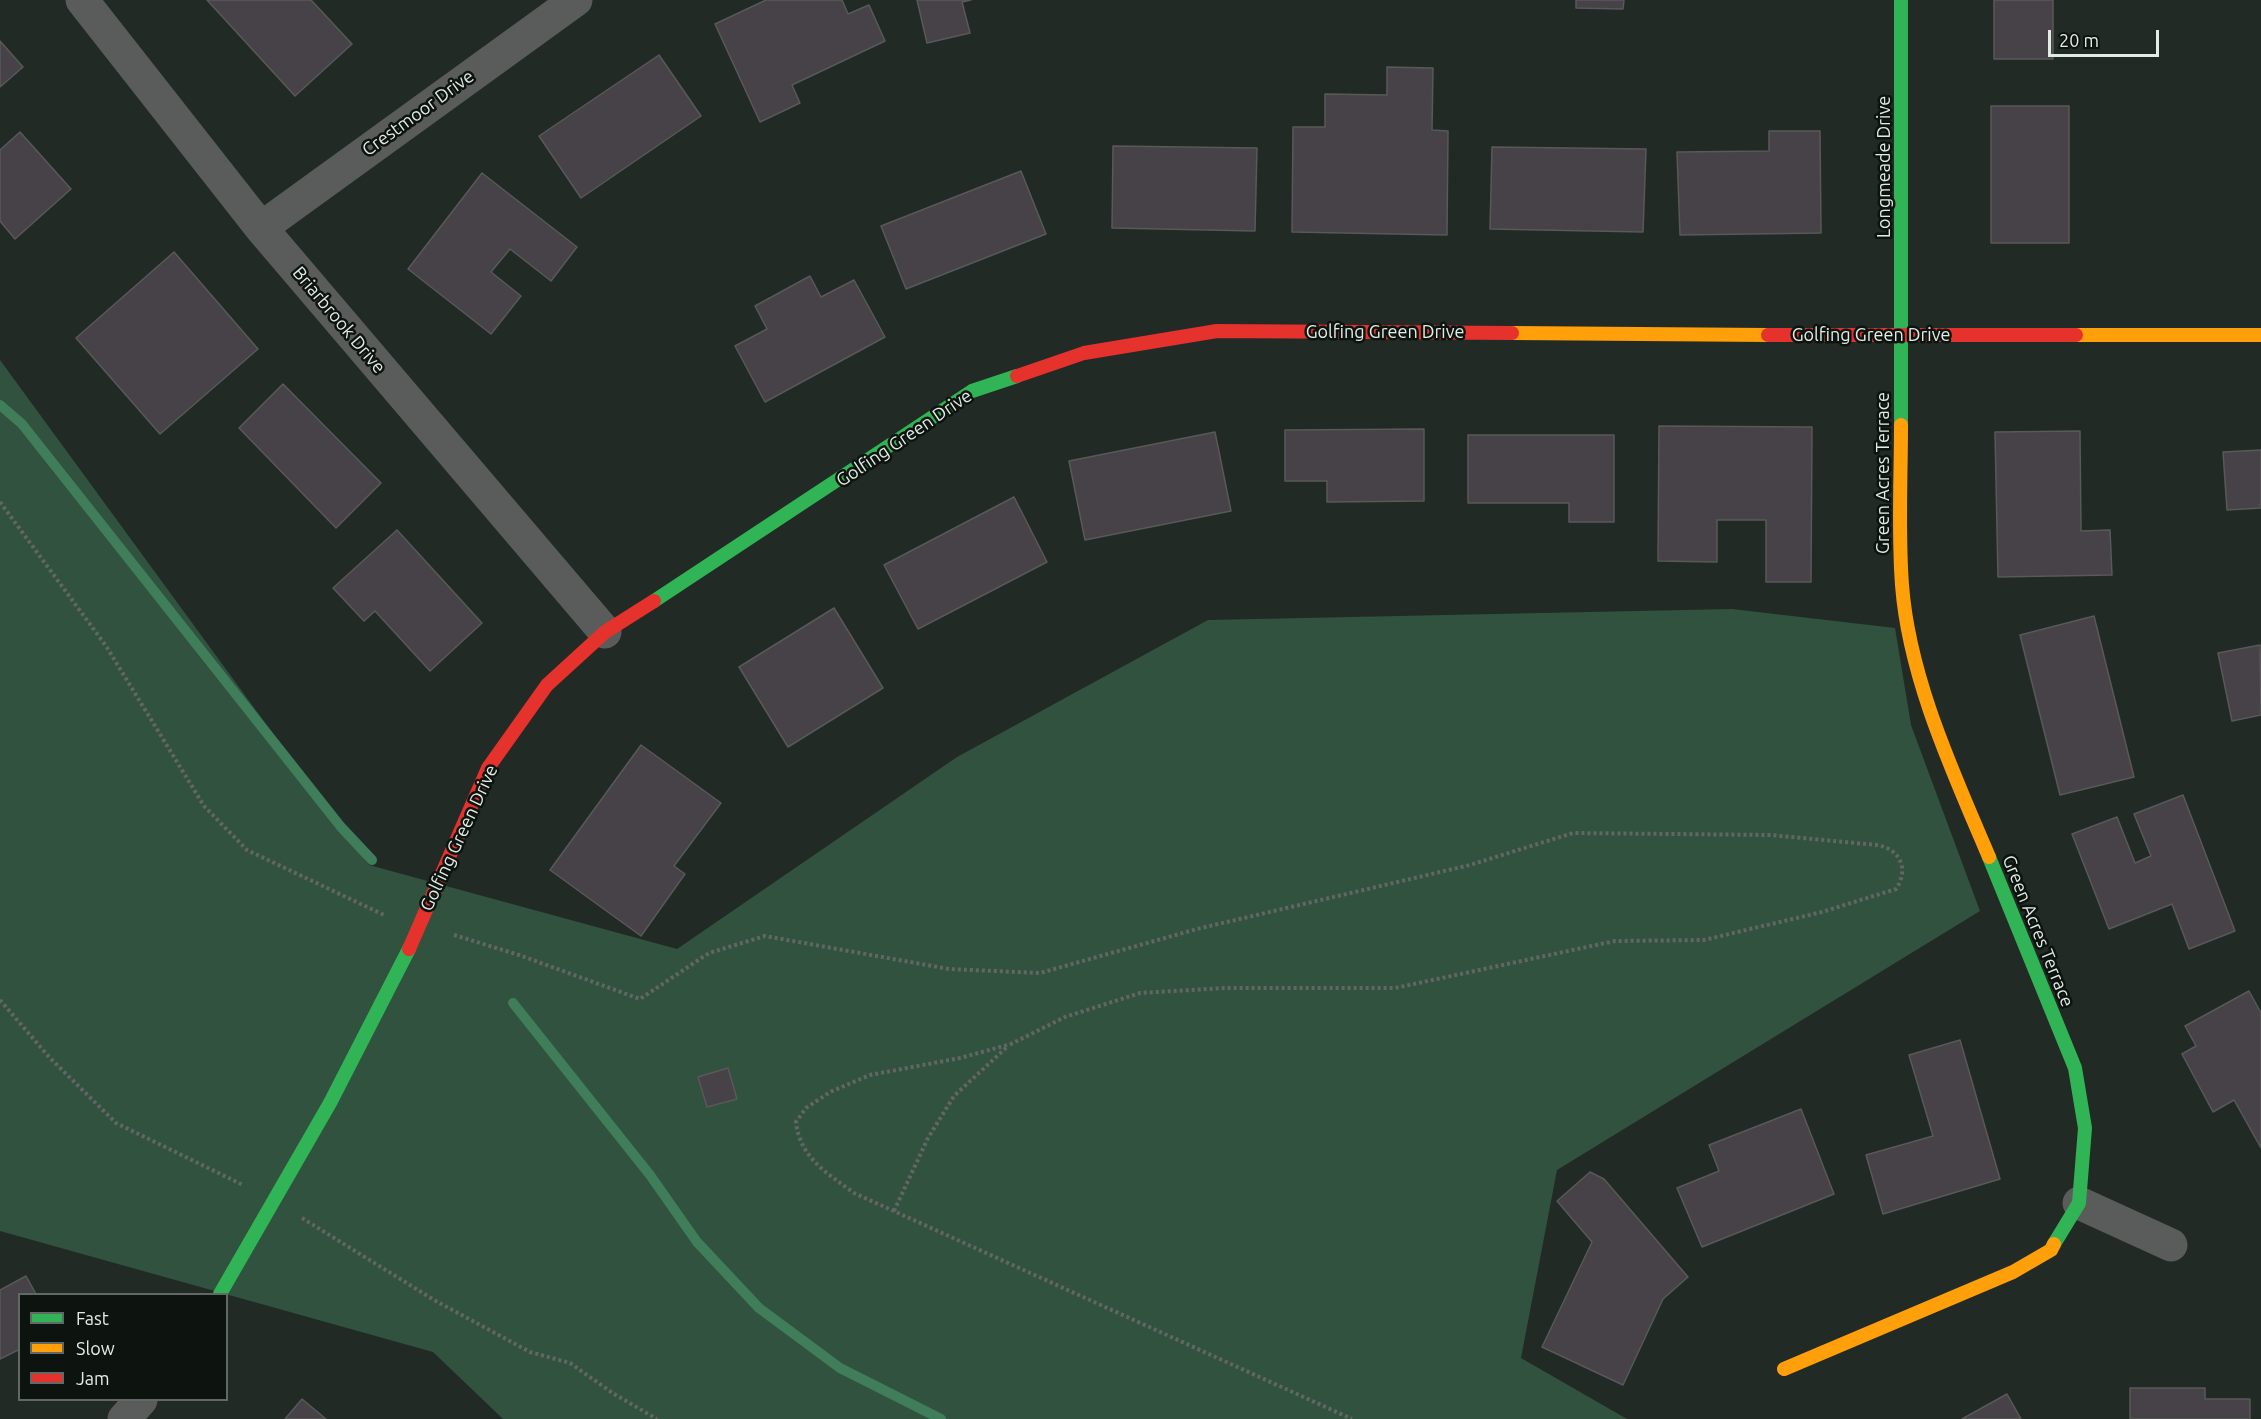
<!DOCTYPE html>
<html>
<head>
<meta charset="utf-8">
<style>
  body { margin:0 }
  #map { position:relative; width:2261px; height:1419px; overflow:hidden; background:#222a25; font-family:Ubuntu,sans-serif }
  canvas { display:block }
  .legend { position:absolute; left:18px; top:1293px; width:210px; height:108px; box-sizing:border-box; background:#0d130f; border:2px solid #626965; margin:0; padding:8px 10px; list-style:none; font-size:18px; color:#e2ebe5 }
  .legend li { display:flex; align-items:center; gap:12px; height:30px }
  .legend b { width:30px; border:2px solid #626965 }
  .scale { position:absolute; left:2048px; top:30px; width:111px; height:27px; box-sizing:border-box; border:3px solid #e2ebe5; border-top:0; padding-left:8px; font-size:18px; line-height:21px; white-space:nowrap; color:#e2ebe5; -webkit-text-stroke:4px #0d130f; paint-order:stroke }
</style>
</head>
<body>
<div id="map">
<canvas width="2261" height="1419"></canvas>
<ul class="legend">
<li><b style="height:8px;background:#30b455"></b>Fast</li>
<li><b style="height:8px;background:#ff9f0a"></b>Slow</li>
<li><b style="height:8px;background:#e5322d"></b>Jam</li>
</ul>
<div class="scale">20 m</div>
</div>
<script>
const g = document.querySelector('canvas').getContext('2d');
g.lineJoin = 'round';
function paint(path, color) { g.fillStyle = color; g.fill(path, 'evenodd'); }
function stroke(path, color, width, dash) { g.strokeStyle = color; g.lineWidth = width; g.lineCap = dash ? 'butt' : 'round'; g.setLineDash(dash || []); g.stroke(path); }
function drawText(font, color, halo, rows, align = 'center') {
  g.font = font + ' Ubuntu,sans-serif'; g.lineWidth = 5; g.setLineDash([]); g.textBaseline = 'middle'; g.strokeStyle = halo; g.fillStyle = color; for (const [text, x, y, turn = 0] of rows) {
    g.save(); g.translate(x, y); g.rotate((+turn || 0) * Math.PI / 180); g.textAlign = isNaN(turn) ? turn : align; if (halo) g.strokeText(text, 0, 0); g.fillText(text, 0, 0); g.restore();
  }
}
const green = new Path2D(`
  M 0,360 L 369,865 L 677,949 L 957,757 L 1208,620 L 1732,609 L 1895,628 L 1911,725 L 1980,911 L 1557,1170 L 1521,1358 L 1627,1419 L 503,1419 L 433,1352 L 0,1231 Z`);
const stream = new Path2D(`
  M 0,405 L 22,424 L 341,827 L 372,860
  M 513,1003 L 650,1175 L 697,1242 L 759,1308 L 840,1368 L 941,1419`);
const building = new Path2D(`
  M 207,0 L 311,0 L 352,44 L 295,96 Z
  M 766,0 L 842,0 L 848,14 L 869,5 L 885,41 L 792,85 L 800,103 L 760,122 L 715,24 Z
  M 917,0 L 971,0 L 962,2 L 970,33 L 927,43 Z
  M 1576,0 L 1624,0 L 1623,9 L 1576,8 Z
  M 1994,0 L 2053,0 L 2053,59 L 1994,59 Z
  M 0,41 L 23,67 L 0,87 Z
  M 659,55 L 701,116 L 581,198 L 539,136 Z
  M 1387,67 L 1433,68 L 1432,130 L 1448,131 L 1447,235 L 1292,232 L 1293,127 L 1325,127 L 1325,94 L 1387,95 Z
  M 1991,106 L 2069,106 L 2069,243 L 1991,243 Z
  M 1769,131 L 1820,131 L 1821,233 L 1680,235 L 1677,152 L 1769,151 Z
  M 20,132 L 71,189 L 15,239 L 0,221 L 0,150 Z
  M 1113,146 L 1257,148 L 1255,231 L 1112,228 Z
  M 1492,147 L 1646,149 L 1643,232 L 1490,229 Z
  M 1021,171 L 1046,234 L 906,289 L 881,226 Z
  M 482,173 L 577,247 L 551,281 L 510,249 L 491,272 L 521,296 L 491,334 L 408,269 Z
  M 174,252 L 258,349 L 160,434 L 76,338 Z
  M 810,276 L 821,297 L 854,280 L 885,337 L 765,402 L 735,346 L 767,329 L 755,306 Z
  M 283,384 L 381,483 L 336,528 L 239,428 Z
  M 1659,426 L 1812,427 L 1811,582 L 1766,582 L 1766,520 L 1717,520 L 1717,562 L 1658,561 Z
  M 1424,429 L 1424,501 L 1327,502 L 1327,481 L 1285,481 L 1285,430 Z
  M 2080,431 L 2081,531 L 2110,530 L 2112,575 L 1998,577 L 1995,432 Z
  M 1215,432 L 1231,511 L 1085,540 L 1069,461 Z
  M 1468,435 L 1614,435 L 1614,522 L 1569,522 L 1569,503 L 1468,503 Z
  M 2261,450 L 2261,508 L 2227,510 L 2223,452 Z
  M 1014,497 L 1047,562 L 918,629 L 884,565 Z
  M 397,530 L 482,623 L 430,671 L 375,611 L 364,621 L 333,588 Z
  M 834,608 L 883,688 L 788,747 L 739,667 Z
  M 2094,616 L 2134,777 L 2060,795 L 2020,635 Z
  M 2260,645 L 2261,715 L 2232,721 L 2218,653 Z
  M 641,745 L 721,803 L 674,866 L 685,874 L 641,936 L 550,870 Z
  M 2183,795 L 2235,931 L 2189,949 L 2172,904 L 2109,929 L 2072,834 L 2117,817 L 2135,863 L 2151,856 L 2134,814 Z
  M 2249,991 L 2261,1013 L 2261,1148 L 2234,1100 L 2213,1112 L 2182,1054 L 2196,1046 L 2185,1026 Z
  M 1960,1040 L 2000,1179 L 1883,1214 L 1866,1155 L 1933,1136 L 1909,1055 Z
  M 728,1068 L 737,1099 L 707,1107 L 698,1077 Z
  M 1801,1109 L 1834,1194 L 1702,1247 L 1677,1188 L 1719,1171 L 1709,1145 Z
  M 1590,1172 L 1604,1179 L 1688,1277 L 1663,1299 L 1623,1385 L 1542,1347 L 1592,1242 L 1557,1201 Z
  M 26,1276 L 36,1294 L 20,1294 L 20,1349 L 0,1359 L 0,1290 Z
  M 2130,1388 L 2205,1388 L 2205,1399 L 2250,1399 L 2250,1419 L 2130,1419 Z
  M 2007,1394 L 2021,1419 L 1962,1419 Z
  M 302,1399 L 326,1419 L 285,1419 Z`);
const path = new Path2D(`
  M 0,502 L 106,646 L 204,806 L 247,850 L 386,916
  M 454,935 L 519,955 L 640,999 L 709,953 L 765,936 L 949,969 L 1040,973 L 1197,929 L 1470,865 L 1573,833 L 1770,835 L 1877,845 C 1901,849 1909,870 1896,889 L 1822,912 L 1704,940 L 1615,941 L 1395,988 L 1225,988 L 1140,993 L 1065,1017 L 1011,1044 L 960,1058 L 870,1075 L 830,1092 L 806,1108 L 796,1122 C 800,1158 827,1173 854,1193 L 1352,1419
  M 0,1000 L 49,1057 L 116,1123 L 243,1185
  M 894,1211 L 928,1138 L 954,1096 L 1008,1046
  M 302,1218 L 434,1300 L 530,1352 L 570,1363 L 614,1394 L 657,1419`);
const street = new Path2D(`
  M 82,0 L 261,228 L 605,632
  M 261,228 L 576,0
  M 2079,1203 L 2171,1245
  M 124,1419 L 141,1400`);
const fast = new Path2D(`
  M 1901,0 L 1901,425
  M 654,601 L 972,391 L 1017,376
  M 1989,857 L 2075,1068 L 2085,1128 L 2079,1203 L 2054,1244
  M 220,1294 L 330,1103 L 409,949`);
const slow = new Path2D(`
  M 1512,333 L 1768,335
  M 2076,335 L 2261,335
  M 1901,425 C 1901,478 1898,532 1902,585 C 1909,678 1953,772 1989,857
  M 1784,1369 L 2013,1272 L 2051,1250 L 2054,1244`);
const jam = new Path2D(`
  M 1768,335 L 2076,335
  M 1017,376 L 1084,353 L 1217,331 L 1512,333
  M 409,949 L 488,768 L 547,685 L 605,632 L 654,601`);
const streetNames = [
  ["Crestmoor Drive",418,113,-36],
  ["Longmeade Drive",1884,167,-90],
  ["Briarbrook Drive",339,320,50],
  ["Golfing Green Drive",1385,332],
  ["Golfing Green Drive",1871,335],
  ["Golfing Green Drive",904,438,-34],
  ["Green Acres Terrace",1883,473,-90],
  ["Golfing Green Drive",459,838,-65],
  ["Green Acres Terrace",2038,931,68]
];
paint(green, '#31523f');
stroke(stream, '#3f7d5b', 10);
paint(building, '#464247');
stroke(building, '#585959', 1.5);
stroke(path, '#636664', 4, [3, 3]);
stroke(street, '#595c5a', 33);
stroke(fast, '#30b455', 14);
stroke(slow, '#ff9f0a', 14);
stroke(jam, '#e5322d', 14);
drawText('18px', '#e2ebe5', '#0d130f', streetNames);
</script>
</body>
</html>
